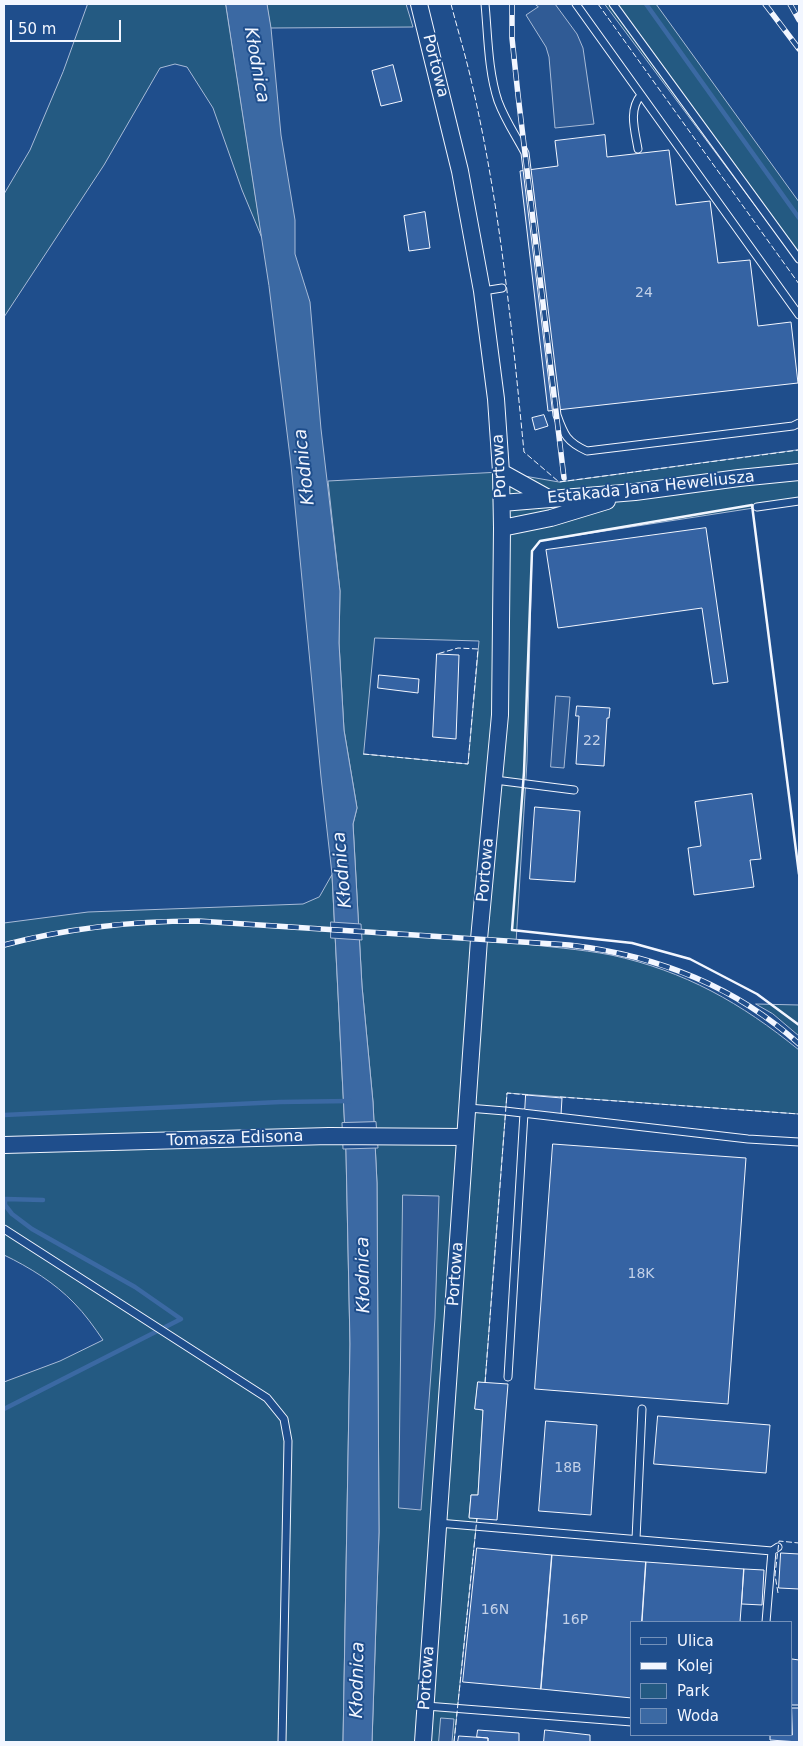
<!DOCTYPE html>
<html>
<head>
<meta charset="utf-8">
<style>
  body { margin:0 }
  #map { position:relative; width:803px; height:1746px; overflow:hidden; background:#1f4e8c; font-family:"DejaVu Sans",sans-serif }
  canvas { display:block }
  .frame { position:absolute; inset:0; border:5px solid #f2f6ff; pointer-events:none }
  .legend { position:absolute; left:630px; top:1621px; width:162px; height:115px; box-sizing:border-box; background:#1f4e8c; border:1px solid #7391ba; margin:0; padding:6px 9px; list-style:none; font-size:15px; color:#f2f6ff }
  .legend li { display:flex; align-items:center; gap:10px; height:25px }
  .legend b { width:25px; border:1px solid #7391ba }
  .scale { position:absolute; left:10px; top:20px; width:111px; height:22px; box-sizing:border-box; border:2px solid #f2f6ff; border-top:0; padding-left:6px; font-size:15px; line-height:18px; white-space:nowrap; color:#f2f6ff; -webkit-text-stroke:4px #1f4e8c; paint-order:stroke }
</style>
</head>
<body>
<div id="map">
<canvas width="803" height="1746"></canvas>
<div class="frame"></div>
<ul class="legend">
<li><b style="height:6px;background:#1f4e8c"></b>Ulica</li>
<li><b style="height:6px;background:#f2f6ff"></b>Kolej</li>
<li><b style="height:14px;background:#245a82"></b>Park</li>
<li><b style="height:14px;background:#3b69a3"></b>Woda</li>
</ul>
<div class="scale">50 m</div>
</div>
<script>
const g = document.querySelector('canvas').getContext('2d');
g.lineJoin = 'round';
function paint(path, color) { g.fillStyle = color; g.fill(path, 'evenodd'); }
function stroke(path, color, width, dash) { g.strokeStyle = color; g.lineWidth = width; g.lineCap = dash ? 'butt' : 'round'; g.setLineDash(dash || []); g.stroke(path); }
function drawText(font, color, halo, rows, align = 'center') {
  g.font = font + ' "DejaVu Sans",sans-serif'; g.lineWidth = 4; g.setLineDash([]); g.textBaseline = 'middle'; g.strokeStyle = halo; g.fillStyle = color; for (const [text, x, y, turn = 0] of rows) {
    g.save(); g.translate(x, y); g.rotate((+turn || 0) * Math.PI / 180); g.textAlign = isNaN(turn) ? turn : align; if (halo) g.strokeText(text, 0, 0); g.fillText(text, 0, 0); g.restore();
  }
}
const green = new Path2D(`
  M 88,4 L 226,4 L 262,238 L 242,190 L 213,108 L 187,67 L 175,64 L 160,68 L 104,165 L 4,317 L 4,194 L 30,150 L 63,72 Z
  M 267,4 L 406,4 L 413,27 L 271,28 Z
  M 605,4 L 656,4 L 799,202 L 799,264 Z
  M 799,450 L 799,501 L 540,541 L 532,551 L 527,761 L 516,943 C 548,947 580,949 611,955 C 685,971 741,1003 799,1050 L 799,1114 L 507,1093 L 485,1383 L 478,1382 L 475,1409 L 483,1410 L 478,1495 L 471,1495 L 469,1517 L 477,1518 L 454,1742 L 372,1742 L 379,1532 L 377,1183 L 373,1102 L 362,986 L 353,824 L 357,808 L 344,730 L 339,643 L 340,591 L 328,481 L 501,472 L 559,482 ZM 375,638 L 479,641 L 468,764 L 364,754 Z
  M 332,875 L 346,1152 L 350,1344 L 343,1742 L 4,1742 L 4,1382 L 60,1361 L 103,1340 C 94,1327 85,1314 74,1303 C 55,1283 29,1267 4,1255 L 4,923 L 88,912 L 303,904 L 319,897 Z
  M 756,1004 L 799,1005 L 799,1036 L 773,1014 Z`);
const parking = new Path2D(`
  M 535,4 L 555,4 L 577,34 L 583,48 L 594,124 L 555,128 L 549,57 L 546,47 L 526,15 L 538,7 Z
  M 556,696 L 570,697 L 564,768 L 551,767 Z
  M 403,1195 L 439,1196 L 435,1318 L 421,1510 L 399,1508 Z
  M 441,1718 L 454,1719 L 452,1742 L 439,1742 Z`);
const water = new Path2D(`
  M 226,4 L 267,4 L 271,28 L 281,135 L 295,220 L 295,254 L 310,302 L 321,429 L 340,591 L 339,643 L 344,730 L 357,808 L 353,824 L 362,986 L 373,1102 L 377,1183 L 379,1532 L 372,1742 L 343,1742 L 350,1344 L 346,1152 L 332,874 L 321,777 L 291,465 L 269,286 Z`);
const pier = new Path2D(`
  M 331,922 L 361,924 L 362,940 L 331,938 Z
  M 376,1122 L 378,1148 L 343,1149 L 342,1123 Z`);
const stream = new Path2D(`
  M 646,4 L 799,218
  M 4,1115 L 280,1102 L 350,1101
  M 4,1409 L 181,1319 L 135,1287 L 32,1229 L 12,1214 L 5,1205 L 5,1199 L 43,1200`);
const building = new Path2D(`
  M 393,65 L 402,101 L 381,106 L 372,71 Z
  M 605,135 L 607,157 L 669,150 L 676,205 L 710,201 L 718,263 L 750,260 L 758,326 L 791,322 L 798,383 L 548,411 L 520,171 L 558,166 L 555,141 Z
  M 425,212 L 430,248 L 409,251 L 404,216 Z
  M 544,415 L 548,426 L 535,430 L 532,418 Z
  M 706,528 L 728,682 L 713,684 L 702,608 L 558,628 L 546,550 Z
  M 437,654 L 459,655 L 456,739 L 433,737 Z
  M 379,675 L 419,679 L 418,693 L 378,688 Z
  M 577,706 L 610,708 L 609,718 L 607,718 L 604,766 L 576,764 L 579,716 L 576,716 Z
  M 752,794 L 761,859 L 750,860 L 754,887 L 694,895 L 688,848 L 701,846 L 695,802 Z
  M 535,807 L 580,811 L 575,882 L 530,879 Z
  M 526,1095 L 562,1098 L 561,1115 L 525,1112 Z
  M 553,1144 L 746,1158 L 728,1404 L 535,1389 Z
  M 478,1382 L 508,1384 L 497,1520 L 469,1518 L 471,1495 L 478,1495 L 483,1410 L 475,1409 Z
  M 658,1416 L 770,1425 L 766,1473 L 654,1464 Z
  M 546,1421 L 597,1425 L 591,1515 L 539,1511 Z
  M 477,1548 L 552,1555 L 541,1689 L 463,1682 Z
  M 781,1553 L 799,1554 L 799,1589 L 779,1588 Z
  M 552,1555 L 646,1562 L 642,1622 L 632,1622 L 632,1698 L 541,1689 Z
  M 646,1562 L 744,1569 L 740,1622 L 642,1622 Z
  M 744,1569 L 764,1570 L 762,1605 L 742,1604 Z
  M 792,1659 L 799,1660 L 799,1705 L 792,1705 Z
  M 792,1708 L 799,1708 L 799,1742 L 770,1740 L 770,1735 L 792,1735 Z
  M 478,1730 L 519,1733 L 519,1742 L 488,1742 L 488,1738 L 477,1737 Z
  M 545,1730 L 590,1735 L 590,1742 L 544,1742 Z
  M 459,1736 L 488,1738 L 488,1742 L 458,1742 Z`);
const service = new Path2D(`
  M 485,4 C 488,35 488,71 498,101 C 505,120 516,136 525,153 L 557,415 C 564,435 567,442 587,451 L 793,426 L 799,423
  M 576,4 L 799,315
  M 613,4 L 799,259
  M 638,149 C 635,131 628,110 641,95
  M 483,291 L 502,288
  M 757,507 L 799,501
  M 495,780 L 574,790
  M 468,1108 L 505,1111 L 748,1139 L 799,1142
  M 4,1229 L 267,1398 L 284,1419 L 288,1441 L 282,1742
  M 508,1377 L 524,1113
  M 438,1523 L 772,1551 L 778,1547
  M 636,1539 L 642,1409
  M 766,1622 L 772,1551
  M 426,1706 L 632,1722`);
const tertiary = new Path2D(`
  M 419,4 L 460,171 L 482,291 L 496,399 L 501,472 L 502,528 L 500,715 L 479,939 L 423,1742
  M 501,472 L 548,498
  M 502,503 L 635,492 L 739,478 L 799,472
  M 502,528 L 551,518 L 607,501
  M 4,1145 L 329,1136 L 465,1137`);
const rail = new Path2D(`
  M 512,4 L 512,38 L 518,95 L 564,478
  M 765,4 L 799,49
  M 790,4 L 799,20
  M 4,945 C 68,928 132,921 198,921 L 569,945 C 655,955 735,986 799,1044`);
const fence = new Path2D(`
  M 451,4 C 458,31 466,57 472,84 C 500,205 512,329 524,452 L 559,482 L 799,450
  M 598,4 L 799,284
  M 363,754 L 468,764 L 478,649 L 458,648 L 437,654
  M 560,1097 L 799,1114
  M 485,1383 L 507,1093 L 528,1095
  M 778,1593 L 775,1575 L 779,1541 L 799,1543
  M 454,1742 L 477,1518`);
const wall = new Path2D(`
  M 799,874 L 752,505 L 540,541 L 532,551 L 524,772 L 512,930 L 632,943 L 690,959 L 757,994 L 799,1025`);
const numberNames = [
  ["24",644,293],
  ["22",592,741],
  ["18K",641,1274],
  ["18B",568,1468],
  ["16N",495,1610],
  ["16P",575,1620]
];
const streetNames = [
  ["Portowa",435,66,76],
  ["Portowa",500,466,-93],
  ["Estakada Jana Heweliusza",651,488,-6],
  ["Portowa",486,870,-85],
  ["Tomasza Edisona",235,1139,-2],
  ["Portowa",456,1274,-86],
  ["Portowa",427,1678,-86]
];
const waterNames = [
  ["Kłodnica",256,65,80],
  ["Kłodnica",305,467,-96],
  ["Kłodnica",343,870,-95],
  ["Kłodnica",364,1275,-91],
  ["Kłodnica",358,1680,-89]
];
paint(green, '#245a82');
stroke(green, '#a8bbd7', 1);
paint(parking, '#305b95');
stroke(parking, '#a8bbd7', 1);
paint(water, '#3b69a3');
stroke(water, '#a8bbd7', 1);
paint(pier, '#1f4e8c');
stroke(pier, '#a8bbd7', 1);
stroke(stream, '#3b69a3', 4.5);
paint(building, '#3563a3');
stroke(building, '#f2f6ff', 1);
stroke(service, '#f2f6ff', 9);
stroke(tertiary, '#f2f6ff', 18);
stroke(service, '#1f4e8c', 7);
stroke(tertiary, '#1f4e8c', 16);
stroke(rail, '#f2f6ff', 5.5);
stroke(rail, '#1f4e8c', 4, [11]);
stroke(fence, '#f2f6ff', 1, [6, 2.5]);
stroke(wall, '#f2f6ff', 2.5);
drawText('14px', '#c3d1e8', null, numberNames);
drawText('16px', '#f2f6ff', '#1f4e8c', streetNames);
drawText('italic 18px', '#f2f6ff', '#1f4e8c', waterNames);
</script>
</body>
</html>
